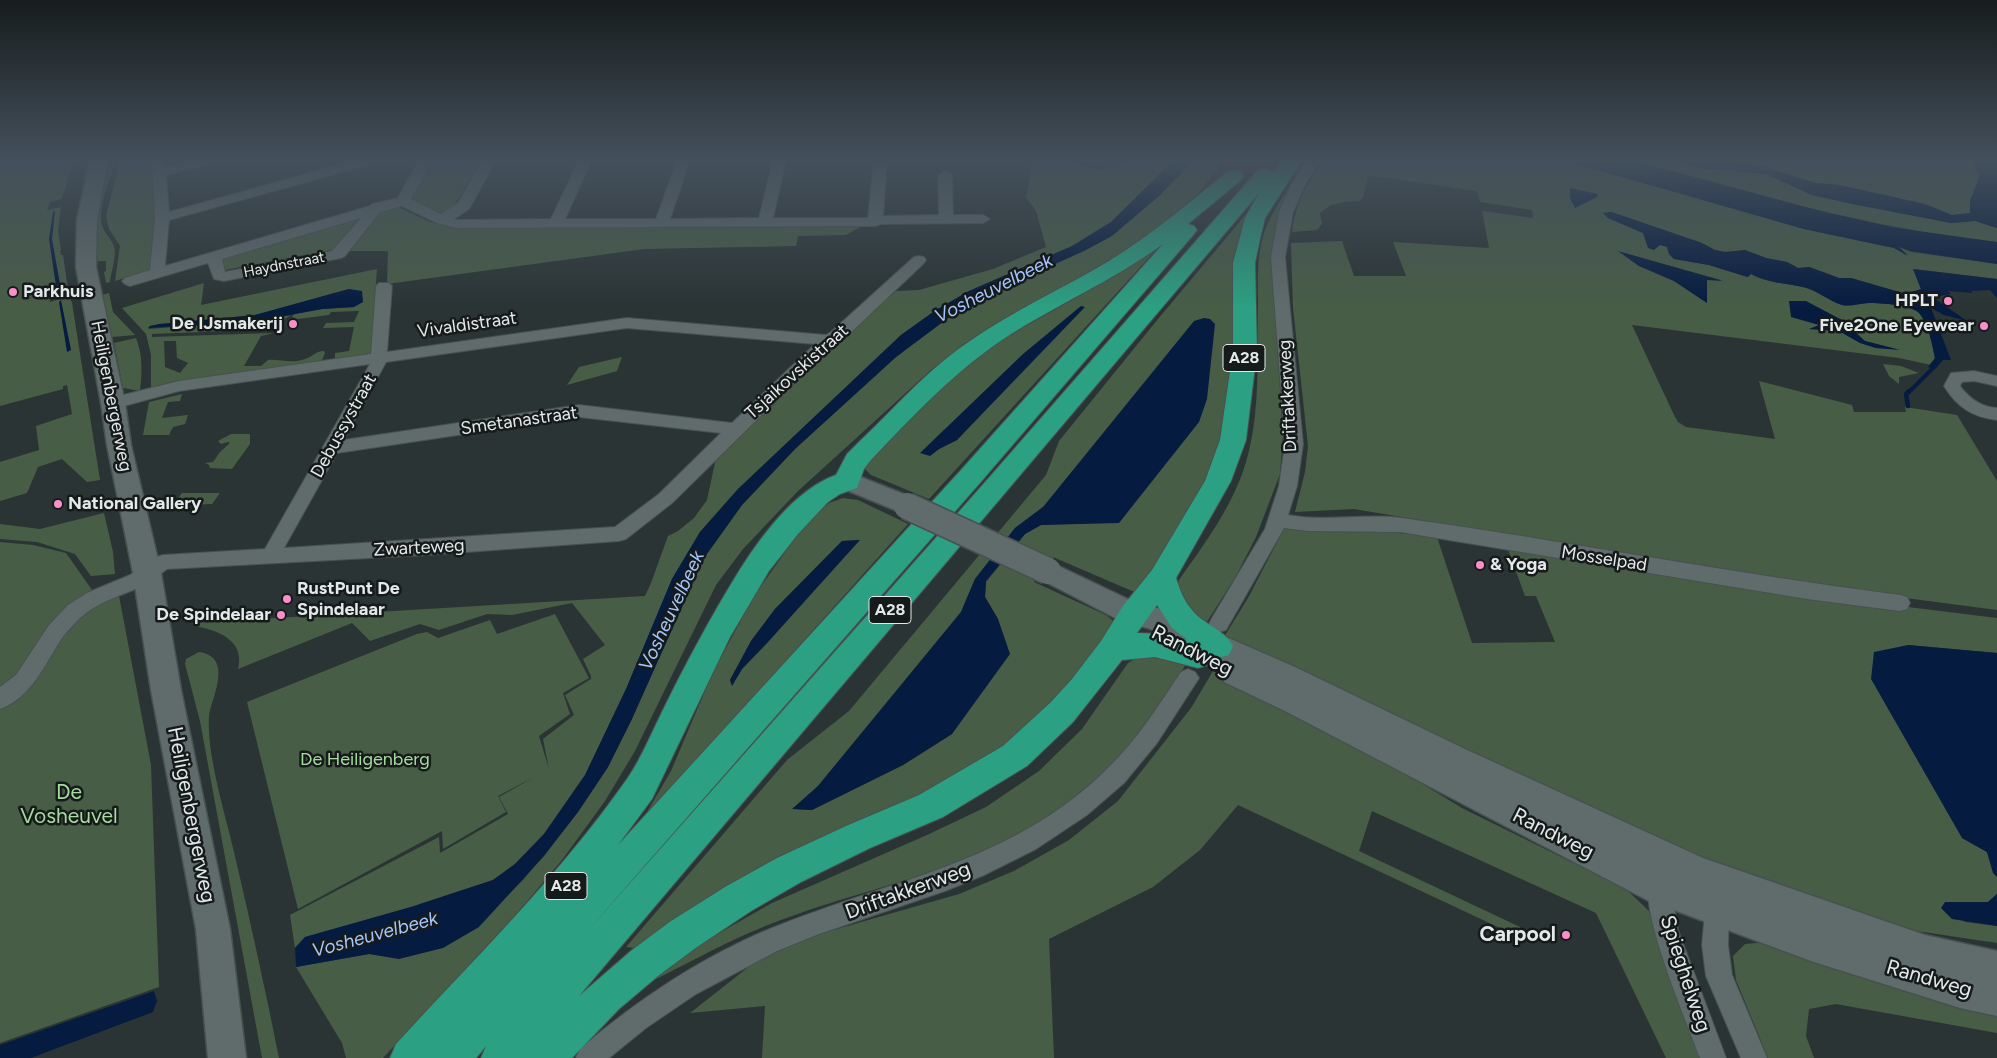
<!DOCTYPE html>
<html>
<head>
<meta charset="utf-8">
<style>
  body { margin:0 }
  canvas { display:block; background:#2a3434 }
</style>
</head>
<body>
<canvas width="1997" height="1058"></canvas>
<script>
const g = document.querySelector('canvas').getContext('2d');
g.lineJoin = 'round';
function paint(path, color) { g.fillStyle = color; g.fill(path, 'evenodd'); }
function stroke(path, color, width, dash) { g.strokeStyle = color; g.lineWidth = width; g.lineCap = dash ? 'butt' : 'round'; g.setLineDash(dash || []); g.stroke(path); }
function drawText(font, color, halo, rows, align = 'center') {
  g.font = font + ' Figtree,sans-serif'; g.lineWidth = 5; g.setLineDash([]); g.textBaseline = 'middle'; g.strokeStyle = halo; g.fillStyle = color; for (const [text, x, y, turn = 0] of rows) {
    g.save(); g.translate(x, y); g.rotate((+turn || 0) * Math.PI / 180); g.textAlign = isNaN(turn) ? turn : align; if (halo) g.strokeText(text, 0, 0); g.fillText(text, 0, 0); g.restore();
  }
}
const green = new Path2D(`
  M 0,160 L 73,160 L 62,199 L 50,202 L 47,210 L 61,207 L 58,231 L 61,250 L 60,251 L 61,255 L 63,255 L 68,289 L 49,294 L 50,302 L 69,296 L 72,303 L 100,480 L 87,482 L 62,459 L 38,467 L 27,493 L 0,501 L 0,462 L 39,450 L 36,426 L 72,414 L 67,385 L 63,386 L 63,389 L 0,406 Z
  M 111,160 L 115,160 C 110,178 100,201 101,220 C 102,232 109,235 113,244 C 118,253 111,272 110,282 L 106,283 L 104,272 L 106,271 L 106,261 L 98,261 L 95,236 L 96,217 Z
  M 120,160 L 155,160 L 153,266 L 150,270 L 115,281 L 120,246 L 109,229 L 106,216 Z
  M 431,160 L 482,160 L 454,206 L 446,212 L 442,213 L 422,206 L 412,198 Z
  M 1032,160 L 1062,160 L 1100,170 L 1134,160 L 1174,160 L 1111,222 L 1072,246 L 969,291 L 936,310 L 901,335 L 738,489 L 700,532 L 672,579 L 626,689 L 585,775 L 544,834 L 515,864 L 493,880 L 411,907 L 305,937 L 295,948 L 290,915 L 439,837 L 440,853 L 508,814 L 499,797 L 534,777 L 498,796 L 506,812 L 443,849 L 442,831 L 298,909 L 247,702 L 417,634 L 427,632 L 438,638 L 490,620 L 497,634 L 555,614 L 589,678 L 563,693 L 570,714 L 539,736 L 549,769 L 543,739 L 574,715 L 565,695 L 591,679 L 591,676 L 583,659 L 605,645 L 572,603 L 512,615 L 487,614 L 439,630 L 420,624 L 370,641 L 352,623 L 238,669 C 246,640 216,629 193,626 L 192,623 L 645,596 L 651,583 L 668,536 L 678,531 L 694,518 L 707,500 L 716,458 L 749,422 L 848,331 L 896,291 L 919,290 L 993,269 L 1046,247 L 1036,211 L 1026,197 L 1030,179 Z
  M 1194,160 L 1224,160 L 1199,193 L 1152,232 L 1118,255 L 965,343 L 931,370 L 798,491 L 743,549 L 716,585 L 635,751 L 605,801 L 562,860 L 518,912 L 383,1058 L 346,1058 L 342,1043 L 296,967 L 369,954 L 399,958 L 494,909 L 524,879 L 578,812 L 608,767 L 631,721 L 704,558 L 742,505 L 795,449 L 896,357 L 956,312 L 1159,196 Z
  M 1323,160 L 1563,160 L 1804,229 L 1894,248 L 1908,255 L 1899,247 L 1911,252 L 1997,264 L 1997,279 L 1913,269 L 1921,289 L 1906,294 L 1851,278 L 1839,278 L 1810,267 L 1798,268 L 1787,262 L 1766,258 L 1745,250 L 1725,252 L 1715,250 L 1702,243 L 1612,212 L 1604,213 L 1608,218 L 1643,233 L 1667,247 L 1669,254 L 1674,259 L 1709,265 L 1747,277 L 1751,274 C 1767,283 1786,283 1803,287 C 1817,290 1829,301 1842,305 C 1851,307 1860,303 1869,303 C 1880,303 1914,305 1920,314 C 1929,326 1932,344 1935,358 L 1931,365 L 1899,358 L 1632,325 L 1674,415 L 1678,422 L 1686,427 L 1775,439 L 1759,381 L 1852,405 L 1854,412 L 1906,412 L 1905,407 L 1957,415 L 1997,481 L 1997,610 L 1799,584 L 1354,509 L 1295,512 L 1305,472 L 1308,446 L 1293,308 L 1291,243 L 1342,241 L 1354,276 L 1406,276 L 1393,242 L 1489,248 L 1482,211 L 1533,218 L 1532,210 L 1480,202 L 1478,194 L 1475,191 L 1368,175 L 1363,198 L 1359,201 L 1343,202 L 1331,205 L 1320,213 L 1322,224 L 1317,230 L 1292,232 C 1295,203 1308,184 1323,160 ZM 1620,252 L 1721,280 L 1707,280 L 1706,302 L 1674,281 L 1639,266 ZM 1806,301 L 1865,341 L 1896,349 L 1876,348 L 1860,343 L 1839,331 L 1811,329 L 1820,325 Z
  M 1630,160 L 1674,160 L 1702,168 L 1766,174 L 1812,195 L 1951,223 L 1975,221 L 1997,228 L 1997,242 C 1871,228 1751,194 1630,160 Z
  M 1730,160 L 1976,160 L 1974,168 L 1980,175 L 1970,201 L 1970,213 L 1952,215 L 1840,185 L 1816,183 L 1761,166 Z
  M 1288,189 L 1277,221 L 1272,266 L 1283,436 L 1280,474 L 1256,537 L 1235,578 L 1203,628 L 1176,589 L 1179,580 C 1205,543 1233,506 1246,462 C 1261,413 1257,352 1258,300 C 1258,280 1257,259 1262,240 C 1267,221 1277,205 1288,189 Z
  M 398,207 L 430,222 L 442,225 L 463,227 L 862,226 L 846,235 L 798,236 L 796,246 L 644,249 L 387,284 L 388,251 L 348,251 L 379,209 Z
  M 1252,207 L 1225,431 L 1212,473 L 1141,591 L 1132,591 L 1053,557 L 1034,582 L 1106,615 L 1117,624 L 1117,634 L 1009,754 L 722,895 L 634,948 L 626,947 L 787,760 L 849,711 L 1046,475 L 1059,441 L 1158,319 ZM 1043,507 L 1119,522 L 1041,525 L 1025,534 L 986,582 L 985,597 L 998,619 L 952,734 L 903,765 L 812,810 L 793,809 L 818,786 L 961,612 L 975,579 L 1015,528 Z
  M 367,216 L 342,248 L 225,270 L 223,269 L 219,259 L 223,256 Z
  M 1155,251 L 929,499 L 871,475 L 865,469 L 868,461 L 883,446 L 966,365 L 994,344 L 1104,282 ZM 1081,306 L 957,440 L 939,449 L 930,456 L 1007,370 Z
  M 377,269 L 371,354 L 367,356 L 337,360 L 335,358 L 335,353 L 349,351 L 354,327 L 323,328 L 326,323 L 354,322 L 359,311 L 331,312 L 329,315 L 298,319 L 292,317 L 294,314 L 322,309 L 354,307 L 352,290 L 349,289 L 255,315 L 150,326 L 148,329 L 258,321 L 291,315 L 283,320 L 276,329 L 152,334 L 152,337 L 274,333 L 261,336 L 244,366 L 261,366 L 268,360 C 280,359 292,364 305,359 C 313,357 315,351 324,351 L 325,353 L 322,360 L 318,363 L 151,389 L 151,355 L 146,334 L 122,308 L 204,283 L 201,305 ZM 164,341 L 176,341 L 177,358 L 188,363 L 180,373 L 165,367 Z
  M 109,293 L 113,312 L 135,335 L 112,337 L 102,295 Z
  M 136,338 C 143,355 142,373 140,391 L 123,388 L 114,343 Z
  M 622,357 L 617,371 L 567,385 L 579,367 Z
  M 1883,364 L 1901,366 L 1919,373 L 1899,377 L 1899,384 L 1889,376 Z
  M 182,394 L 180,401 L 168,402 L 162,418 L 188,415 L 185,424 L 173,427 L 169,435 L 143,435 L 149,402 Z
  M 231,434 L 250,434 L 250,444 L 232,469 L 210,468 L 209,465 L 205,463 L 213,462 L 220,452 L 230,443 L 228,442 L 221,444 L 218,441 Z
  M 182,493 L 220,493 L 212,504 L 164,506 L 167,502 L 176,501 Z
  M 843,498 L 858,500 L 908,524 L 640,824 L 671,771 L 713,672 L 754,596 L 804,525 L 829,503 ZM 859,540 L 767,643 L 742,669 L 732,685 L 730,680 L 751,641 L 775,609 L 842,541 Z
  M 104,513 L 113,552 L 115,574 L 91,576 L 75,554 L 37,542 L 0,539 L 0,524 L 40,529 Z
  M 1331,527 L 1371,530 L 1437,537 L 1472,643 L 1555,642 L 1536,596 L 1525,596 L 1507,547 L 1810,595 L 1997,618 L 1997,653 L 1908,645 L 1962,838 L 1987,852 L 1993,872 L 1997,877 L 1997,894 L 1988,902 L 1945,902 L 1965,922 L 1997,926 L 1997,943 L 1883,926 L 1684,855 L 1224,637 L 1248,598 L 1284,529 Z
  M 0,542 L 33,545 L 66,553 L 92,590 L 116,580 L 151,765 L 159,987 L 0,1043 Z
  M 199,652 C 234,657 212,697 209,716 C 208,728 210,745 212,758 C 218,794 229,829 237,865 C 252,929 266,993 279,1058 L 262,1058 L 200,721 L 185,664 L 186,659 Z
  M 1145,653 L 1186,664 C 1156,713 1126,761 1081,797 C 987,872 864,884 756,930 C 720,945 685,965 650,982 L 698,945 L 772,903 L 927,835 L 986,807 L 1039,771 L 1082,729 L 1128,663 Z
  M 1213,671 L 1339,733 L 1462,808 L 1626,889 L 1649,911 L 1700,1058 L 1666,1058 L 1596,913 L 1372,811 L 1359,851 L 1520,927 L 1532,943 L 1238,805 L 1200,850 L 1153,887 L 1049,939 L 1054,1058 L 762,1058 L 765,1006 L 690,1013 L 774,947 L 959,894 L 1014,871 L 1069,840 L 1118,801 L 1191,708 Z
  M 1769,942 L 1997,1009 L 1997,1033 L 1836,1004 L 1809,1009 L 1806,1036 L 1814,1058 L 1768,1058 L 1736,980 L 1733,956 L 1745,944 Z`);
const water = new Path2D(`
  M 1174,160 L 1194,160 L 1159,196 L 1112,236 L 1086,250 L 985,296 L 956,312 L 896,357 L 795,449 L 742,505 L 704,558 L 631,721 L 608,767 L 578,812 L 544,856 L 479,927 L 443,948 L 399,959 L 369,954 L 296,967 L 295,948 L 305,937 L 411,907 L 493,880 L 515,864 L 544,834 L 585,775 L 626,689 L 672,579 L 700,532 L 738,489 L 901,335 L 936,310 L 969,291 L 1072,246 L 1111,222 Z
  M 1563,160 L 1632,160 L 1824,212 L 1896,228 L 1997,242 L 1997,264 L 1911,251 L 1899,247 L 1908,256 L 1894,248 L 1804,229 Z
  M 1674,160 L 1730,160 L 1761,166 L 1816,183 L 1840,185 L 1925,204 L 1952,215 L 1970,213 L 1970,201 L 1980,175 L 1974,168 L 1976,160 L 1997,160 L 1997,228 L 1975,221 L 1951,223 L 1852,204 L 1812,195 L 1766,174 L 1702,168 Z
  M 1570,188 L 1598,194 L 1597,197 L 1575,208 L 1570,198 Z
  M 55,211 L 52,239 L 60,284 L 56,286 L 49,239 L 53,212 Z
  M 1611,212 L 1702,243 L 1715,250 L 1725,252 L 1745,250 L 1766,258 L 1787,262 L 1798,268 L 1809,267 L 1839,278 L 1851,278 L 1906,294 L 1921,289 L 1913,269 L 1997,279 L 1997,298 L 1990,290 L 1971,291 L 1973,293 L 1948,291 L 1951,294 L 1934,297 L 1937,300 L 1967,321 L 1944,315 L 1931,308 L 1951,360 L 1943,360 L 1935,369 L 1928,367 L 1935,358 C 1932,344 1929,326 1920,314 C 1914,305 1880,303 1869,303 C 1860,303 1851,307 1842,305 C 1829,301 1817,290 1803,287 C 1786,283 1767,283 1751,274 L 1748,277 L 1709,265 L 1674,259 L 1669,254 L 1667,247 L 1660,245 L 1654,250 L 1648,248 L 1643,233 L 1608,218 L 1603,213 Z
  M 1618,251 L 1723,281 L 1707,280 L 1707,303 L 1674,281 L 1639,266 Z
  M 349,289 L 362,291 L 363,302 L 354,307 L 322,309 L 258,321 L 148,328 L 150,326 L 159,324 L 255,315 Z
  M 61,300 L 71,350 L 67,352 L 59,302 Z
  M 1789,301 L 1806,301 L 1842,320 L 1865,341 L 1900,350 L 1876,348 L 1860,343 L 1839,331 L 1809,329 L 1819,325 L 1791,317 Z
  M 1081,306 L 1085,307 L 957,440 L 939,449 L 930,456 L 920,453 L 1023,354 Z
  M 1204,318 L 1210,319 L 1215,324 L 1207,399 L 1199,422 L 1119,523 L 1041,525 L 1025,534 L 986,581 L 985,597 L 998,619 L 1010,654 L 952,734 L 903,765 L 812,810 L 792,809 L 818,786 L 961,612 L 975,579 L 1015,528 L 1043,507 L 1194,321 Z
  M 860,540 L 767,643 L 742,669 L 732,686 L 730,680 L 751,641 L 775,609 L 842,541 Z
  M 1908,645 L 1997,653 L 1997,877 L 1993,873 L 1987,852 L 1962,838 L 1871,679 L 1874,652 Z
  M 1997,894 L 1997,926 L 1952,919 L 1941,908 L 1945,902 L 1988,902 Z
  M 154,991 L 157,1001 L 153,1012 L 31,1058 L 0,1058 L 0,1045 Z`);
const streamFar1 = new Path2D(`
  M 1908,393 L 1936,365`);
const stream = new Path2D(`
  M 1908,406 L 1906,394 L 1909,391`);
const street = new Path2D(`
  M 152,160 L 165,160 L 166,167 L 194,160 L 216,160 L 214,163 L 166,175 L 169,212 L 356,160 L 377,160 L 375,163 L 169,220 L 165,266 L 370,206 L 372,204 L 398,198 L 419,160 L 432,160 L 411,199 L 441,214 L 458,203 L 483,160 L 496,160 L 469,209 L 454,219 L 457,220 L 551,219 L 579,160 L 592,160 L 565,219 L 656,219 L 677,160 L 690,160 L 670,219 L 759,218 L 773,160 L 786,160 L 773,218 L 868,218 L 874,160 L 887,160 L 883,216 L 939,215 L 938,175 L 945,171 L 952,175 L 953,215 L 983,215 L 990,219 L 983,223 L 881,224 L 875,226 L 457,228 L 437,223 L 402,206 L 380,212 L 345,256 L 341,258 L 224,281 L 214,279 L 208,263 L 130,286 L 125,284 L 122,281 L 125,278 L 150,270 L 155,218 ZM 361,218 L 332,251 L 225,272 L 222,259 Z
  M 1308,160 L 1321,160 L 1306,183 L 1293,212 L 1285,257 L 1303,444 L 1297,486 L 1288,515 C 1325,522 1364,513 1402,518 C 1568,541 1733,574 1900,595 L 1907,597 L 1910,603 L 1907,609 L 1900,611 L 1807,599 L 1400,532 L 1308,531 L 1284,528 L 1226,630 L 1219,632 L 1212,630 L 1209,624 L 1212,618 L 1265,529 L 1279,486 L 1285,444 L 1271,257 L 1279,212 L 1292,183 Z
  M 919,256 L 924,257 L 926,260 L 924,263 L 843,340 L 834,344 L 672,503 L 626,539 L 619,541 L 425,555 L 167,569 C 159,575 151,582 142,586 C 121,596 97,602 80,618 C 74,624 67,631 62,638 C 45,664 31,698 0,709 L 0,687 L 16,675 L 49,625 L 68,605 L 87,593 L 130,575 L 156,557 L 163,555 L 265,549 L 370,364 L 179,391 L 113,409 L 107,407 L 105,403 L 107,399 L 179,381 L 371,354 L 376,286 L 379,283 L 389,283 L 392,286 L 387,352 L 627,318 L 826,335 L 831,332 L 914,257 ZM 627,328 L 815,344 L 732,423 L 579,405 L 344,440 L 386,362 ZM 579,417 L 721,433 L 659,494 L 615,527 L 284,548 L 337,453 Z
  M 1974,371 L 1997,376 L 1997,386 L 1974,381 L 1962,382 L 1960,386 C 1970,399 1981,407 1997,408 L 1997,420 C 1972,417 1957,407 1944,386 L 1951,373 Z
  M 1188,669 L 1195,672 L 1199,678 L 1157,743 L 1124,783 L 1087,815 L 1036,849 L 982,876 L 945,891 L 819,934 L 777,951 L 696,994 L 646,1028 L 609,1058 L 576,1058 L 580,1049 C 635,1002 694,962 760,933 C 881,881 1010,866 1108,768 C 1137,740 1159,705 1181,672 Z
  M 1667,873 L 1676,877 L 1679,885 L 1676,893 L 1672,895 L 1678,930 L 1726,1058 L 1700,1058 C 1688,1025 1638,909 1650,881 Z
  M 1713,891 L 1722,895 L 1729,911 L 1728,945 L 1732,975 L 1767,1058 L 1741,1058 L 1706,976 L 1702,945 L 1705,912 L 1701,903 L 1704,895 Z`);
const secondary = new Path2D(`
  M 90,160 L 108,160 L 97,220 L 96,267 L 125,403 L 131,445 L 161,573 L 181,690 L 230,929 L 246,1058 L 208,1058 L 196,929 L 151,690 L 133,573 L 107,445 L 101,403 L 76,267 L 77,220 Z
  M 848,472 L 916,499 L 920,506 L 916,513 L 907,515 L 839,487 L 835,481 L 839,475 Z
  M 1048,561 L 1138,604 L 1162,609 L 1295,667 L 1465,749 L 1703,858 L 1925,935 L 1997,951 L 1997,1016 L 1960,1008 L 1811,961 L 1647,900 L 1285,711 L 1224,682 L 1219,673 L 1224,664 L 1227,663 L 1148,628 L 1123,622 L 1038,578 L 1034,571 L 1038,564 Z`);
const highway = new Path2D(`
  M 1282,160 L 1302,160 L 1265,218 L 1260,239 L 1255,263 L 1257,351 L 1246,440 L 1231,481 L 1176,578 C 1180,590 1184,601 1192,610 C 1204,625 1224,629 1233,646 L 1229,655 L 1218,658 L 1213,657 L 1209,665 L 1198,668 L 1155,657 L 1122,660 L 1073,722 L 1027,766 L 943,817 L 870,848 L 801,882 L 751,911 L 697,947 L 658,976 L 619,1009 L 572,1058 L 481,1058 L 486,1046 L 476,1058 L 390,1058 L 396,1044 C 475,958 560,875 627,779 C 641,759 651,734 662,712 C 685,665 709,620 736,576 C 758,540 795,489 836,475 L 847,454 L 858,443 C 894,409 926,371 967,343 C 1012,311 1062,289 1109,261 C 1151,235 1189,203 1227,172 L 1234,170 L 1241,172 L 1244,176 L 1241,180 L 1188,224 L 1194,226 L 1197,230 L 1194,234 L 979,484 L 584,935 L 987,480 L 1258,170 L 1265,168 L 1274,172 ZM 1259,193 L 1245,218 L 1233,263 L 1233,351 L 1220,440 L 1205,481 L 1152,570 L 1123,606 L 1101,641 L 1072,679 L 1051,702 L 1003,746 L 919,795 L 846,826 L 777,858 L 725,887 L 671,921 L 632,950 L 579,996 ZM 1163,244 L 961,470 L 618,845 L 652,799 L 730,637 L 769,571 L 798,534 L 828,502 L 840,494 L 857,488 L 864,469 L 870,461 C 911,418 953,373 1002,340 C 1055,305 1113,281 1163,244 ZM 1157,605 L 1172,628 L 1188,640 L 1165,634 L 1137,633 Z`);
const secondaryBridge = new Path2D(`
  M 907,506 L 1048,571`);
const markers = [
  [13,292,5,"#fa8fc8"],
  [1948,301,5,"#fa8fc8"],
  [293,324,5,"#fa8fc8"],
  [1984,326,5,"#fa8fc8"],
  [58,504,5,"#fa8fc8"],
  [1480,565,5,"#fa8fc8"],
  [287,599,5,"#fa8fc8"],
  [281,615,5,"#fa8fc8"],
  [1566,935,5,"#fa8fc8"]
];
const farStreetnames = [
  ["Haydnstraat",284,265,-11]
];
const shields = [
  [1244,358,42],
  [890,610,42],
  [566,886,42]
];
const shieldNames = [
  ["A28",1244,358],
  ["A28",890,610],
  ["A28",566,886]
];
const poiNames = [
  ["Parkhuis",23,292],
  ["HPLT",1938,301,"right"],
  ["De IJsmakerij",283,324,"right"],
  ["Five2One Eyewear",1974,326,"right"],
  ["National Gallery",68,504],
  ["& Yoga",1490,565],
  ["RustPunt De",297,589],
  ["Spindelaar",297,610],
  ["De Spindelaar",271,615,"right"]
];
const streetNames = [
  ["Vivaldistraat",467,325,-8],
  ["Tsjaikovskistraat",797,372,-42],
  ["Heiligenbergerweg",111,396,79],
  ["Driftakkerweg",1288,396,-93],
  ["Smetanastraat",519,421,-8],
  ["Debussystraat",344,426,-61],
  ["Zwarteweg",419,548,-3],
  ["Mosselpad",1604,559,9]
];
const parkNames = [
  ["De Heiligenberg",365,760]
];
const waterNames = [
  ["Vosheuvelbeek",994,289,-27],
  ["Vosheuvelbeek",672,611,-65],
  ["Vosheuvelbeek",375,935,-15]
];
const nearStreetnames = [
  ["Randweg",1192,651,27],
  ["Heiligenbergerweg",191,815,79],
  ["Randweg",1553,834,27],
  ["Driftakkerweg",908,891,-20],
  ["Spieghelweg",1685,974,72],
  ["Randweg",1929,979,16]
];
const nearParknames = [
  ["De",69,793],
  ["Vosheuvel",69,817]
];
const nearPoinames = [
  ["Carpool",1556,935]
];
paint(green, '#485d46');
paint(water, '#051b40');
stroke(streamFar1, '#051b40', 4);
stroke(stream, '#051b40', 4.5);
stroke(street, '#485151', 2);
stroke(secondary, '#485151', 3);
stroke(highway, '#485151', 2);
paint(street, '#606b6b');
paint(secondary, '#606b6b');
paint(highway, '#2ca082');
stroke(secondaryBridge, '#485151', 29, []);
stroke(secondaryBridge, '#606b6b', 26);
const sky = g.createLinearGradient(0, 0, 0, 308);
sky.addColorStop(0, '#171d1d');
sky.addColorStop(0.52, '#44505c');
sky.addColorStop(1, '#44505c00');
g.fillStyle = sky;
g.fillRect(0, 0, 1997, 308);
for (const [x, y, r, color] of markers) { const dot = new Path2D(); dot.arc(x, y, r, 0, 2 * Math.PI); g.fillStyle = color; g.fill(dot); stroke(dot, '#161a1b', 2); }
drawText('15px', '#e3e9e9', '#161a1b', farStreetnames);
for (const [x, y, w] of shields) { const box = new Path2D(); box.roundRect(x - w / 2, y - 13.5, w, 27, 4); g.fillStyle = '#161a1b'; g.fill(box); stroke(box, '#e3e9e9', 1); }
drawText('bold 16px', '#e3e9e9', null, shieldNames);
drawText('bold 18px', '#e3e9e9', '#161a1b', poiNames, 'left');
drawText('18px', '#e3e9e9', '#161a1b', streetNames);
drawText('18px', '#a4dd9d', '#161a1b', parkNames);
drawText('italic 19px', '#a5c6fc', '#161a1b', waterNames);
drawText('21px', '#e3e9e9', '#161a1b', nearStreetnames);
drawText('21px', '#a4dd9d', '#161a1b', nearParknames);
drawText('bold 21px', '#e3e9e9', '#161a1b', nearPoinames, 'right');
</script>
</body>
</html>
